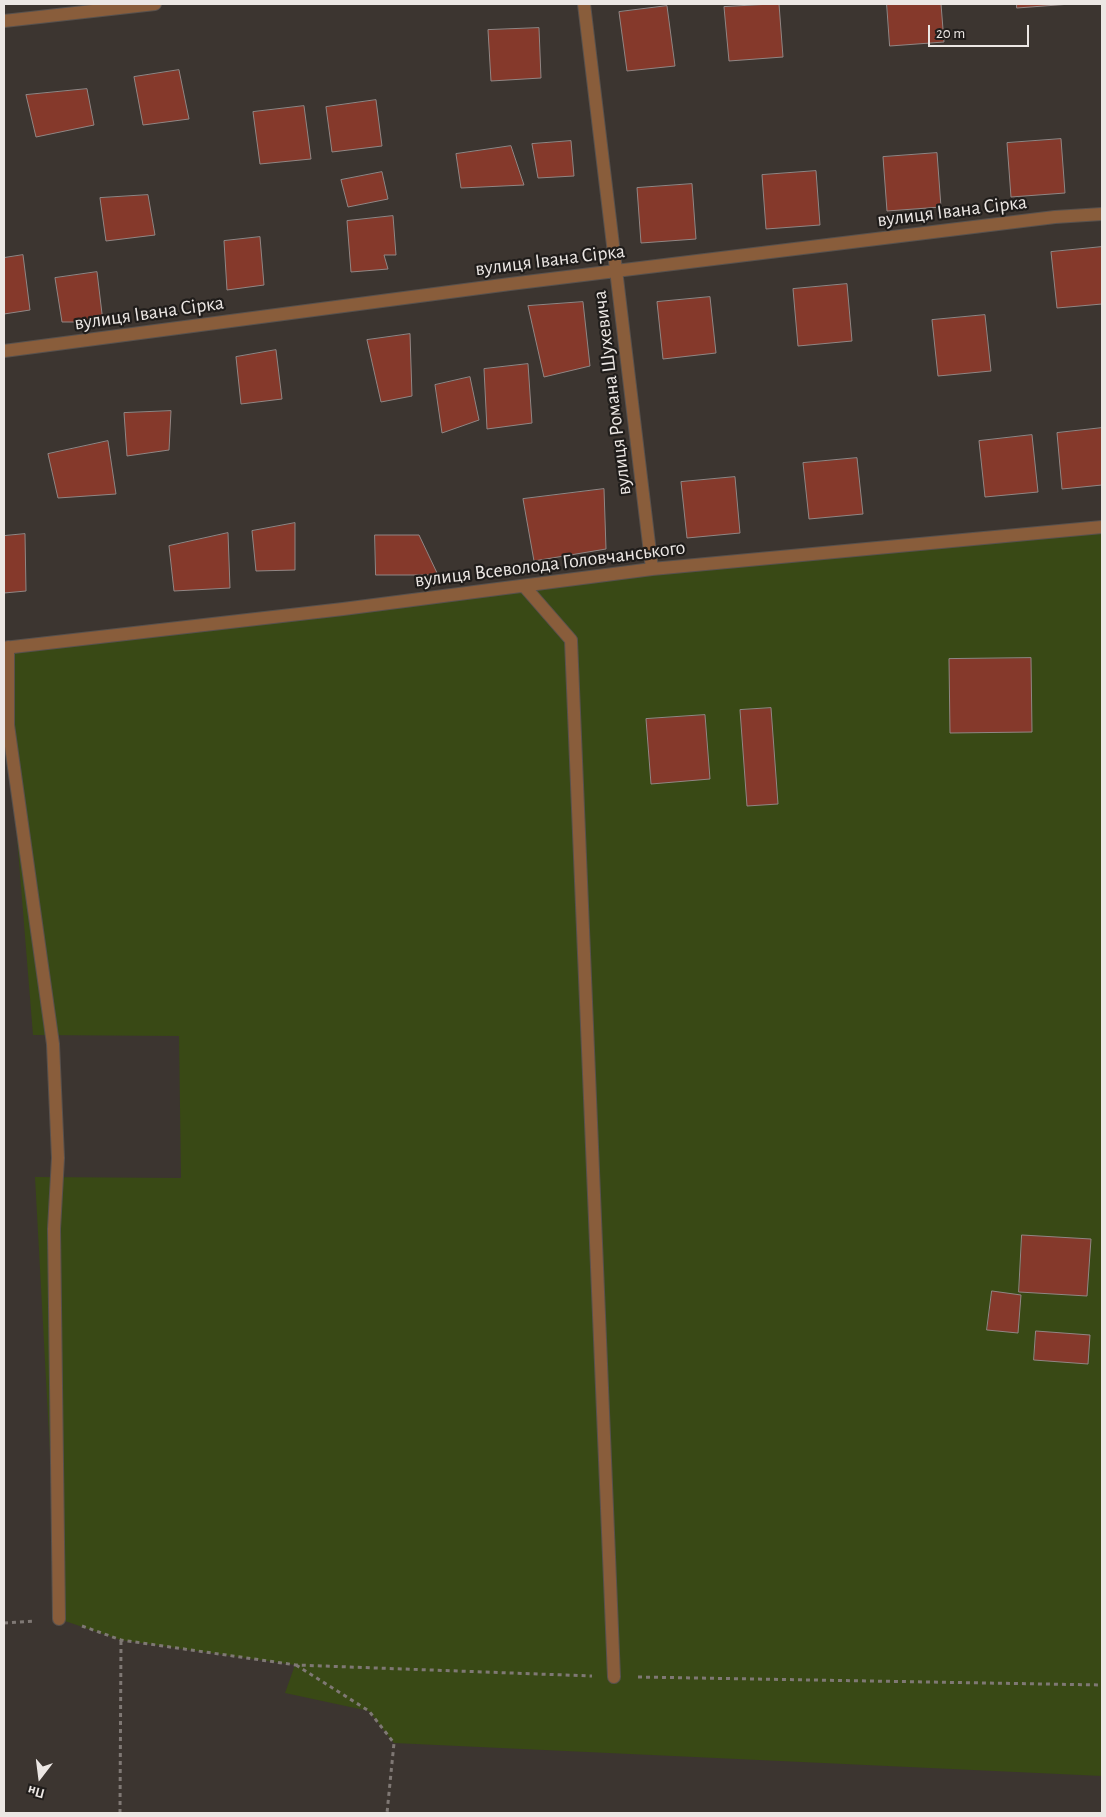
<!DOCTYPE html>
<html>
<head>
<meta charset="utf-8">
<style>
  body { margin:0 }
  #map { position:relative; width:1106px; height:1817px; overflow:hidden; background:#3c3530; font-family:"Alegreya Sans",sans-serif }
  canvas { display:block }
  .frame { position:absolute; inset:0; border:5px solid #ece7e4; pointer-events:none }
  .north { position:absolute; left:15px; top:1752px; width:50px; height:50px; -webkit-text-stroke:4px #201d1b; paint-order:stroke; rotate:195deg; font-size:14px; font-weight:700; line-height:20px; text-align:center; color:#ece7e4 }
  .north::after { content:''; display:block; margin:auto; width:18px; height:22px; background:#ece7e4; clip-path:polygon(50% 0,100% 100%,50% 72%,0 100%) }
  .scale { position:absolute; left:928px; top:25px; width:101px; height:22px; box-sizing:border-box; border:2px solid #ece7e4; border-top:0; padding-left:6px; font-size:15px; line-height:18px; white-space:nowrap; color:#ece7e4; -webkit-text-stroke:4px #201d1b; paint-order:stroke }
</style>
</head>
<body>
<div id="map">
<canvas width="1106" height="1817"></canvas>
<div class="frame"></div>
<div class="north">Пн</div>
<div class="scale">20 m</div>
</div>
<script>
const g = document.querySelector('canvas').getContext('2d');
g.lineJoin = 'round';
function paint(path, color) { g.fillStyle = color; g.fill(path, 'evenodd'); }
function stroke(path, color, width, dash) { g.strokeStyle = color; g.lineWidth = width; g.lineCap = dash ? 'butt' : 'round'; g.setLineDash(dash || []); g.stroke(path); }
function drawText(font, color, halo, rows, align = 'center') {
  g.font = font + ' "Alegreya Sans",sans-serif'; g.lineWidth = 4.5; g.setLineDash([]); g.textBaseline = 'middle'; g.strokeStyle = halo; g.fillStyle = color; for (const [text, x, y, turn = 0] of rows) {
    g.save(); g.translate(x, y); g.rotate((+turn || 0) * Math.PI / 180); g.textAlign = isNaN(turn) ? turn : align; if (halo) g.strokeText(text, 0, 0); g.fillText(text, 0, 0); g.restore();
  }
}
const green = new Path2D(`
  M 1102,527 L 1102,1776 L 394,1743 L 369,1711 L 285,1693 L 295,1665 L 121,1640 L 59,1619 L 35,1177 L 181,1178 L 179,1036 L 33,1035 L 8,726 L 4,648 L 524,586 Z`);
const building = new Path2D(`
  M 779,4 L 783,57 L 729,61 L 724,7 Z
  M 887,4 L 941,4 L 944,42 L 890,46 Z
  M 1017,4 L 1071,4 L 1017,8 Z
  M 667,6 L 675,66 L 627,71 L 619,12 Z
  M 539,28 L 541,78 L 491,81 L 488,30 Z
  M 179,70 L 189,119 L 143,125 L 134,77 Z
  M 87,89 L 94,125 L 36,137 L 26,95 Z
  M 376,100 L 382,146 L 332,152 L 326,107 Z
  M 304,106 L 311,159 L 260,164 L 253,112 Z
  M 1061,139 L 1065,193 L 1011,197 L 1007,143 Z
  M 571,141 L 574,176 L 538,178 L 532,144 Z
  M 511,146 L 524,185 L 461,188 L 456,154 Z
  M 937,153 L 941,207 L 887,211 L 883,157 Z
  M 816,171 L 820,225 L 766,229 L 762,175 Z
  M 382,172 L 388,199 L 348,207 L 341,180 Z
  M 692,184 L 696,239 L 641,243 L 637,188 Z
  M 148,195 L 155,235 L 106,241 L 100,198 Z
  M 393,216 L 396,255 L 384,255 L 388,269 L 351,272 L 347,221 Z
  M 260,237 L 264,285 L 227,290 L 224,241 Z
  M 1102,247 L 1102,304 L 1057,308 L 1051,252 Z
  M 23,255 L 30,310 L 4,314 L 4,258 Z
  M 97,272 L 103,322 L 62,322 L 55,278 Z
  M 847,284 L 852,341 L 798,346 L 793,289 Z
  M 710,297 L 716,353 L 663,359 L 657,302 Z
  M 583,302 L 590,366 L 544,377 L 528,306 Z
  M 985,315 L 991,371 L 938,376 L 932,320 Z
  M 410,334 L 412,396 L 381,402 L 367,340 Z
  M 276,350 L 282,399 L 241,404 L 236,357 Z
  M 528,364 L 532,423 L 487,429 L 484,369 Z
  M 470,377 L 479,420 L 442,433 L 435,385 Z
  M 171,411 L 169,450 L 127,456 L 124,413 Z
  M 1102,428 L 1102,485 L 1062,489 L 1057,433 Z
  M 1032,435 L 1038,492 L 985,497 L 979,441 Z
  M 108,441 L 116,494 L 58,498 L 48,454 Z
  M 857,458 L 863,514 L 809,519 L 803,463 Z
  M 735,477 L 740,533 L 687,538 L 681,482 Z
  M 604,489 L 606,549 L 534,561 L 523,499 Z
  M 295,523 L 295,570 L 256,571 L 252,531 Z
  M 228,533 L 230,588 L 174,591 L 169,546 Z
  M 25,534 L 26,591 L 4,593 L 4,536 Z
  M 375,535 L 419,535 L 438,575 L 376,575 Z
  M 1031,658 L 1032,732 L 950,733 L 949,659 Z
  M 771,708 L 778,804 L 747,806 L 740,710 Z
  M 705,715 L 710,779 L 651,784 L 646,719 Z
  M 1022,1235 L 1091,1239 L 1087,1296 L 1019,1292 Z
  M 992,1291 L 1021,1295 L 1018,1333 L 987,1330 Z
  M 1036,1331 L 1090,1335 L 1088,1364 L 1034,1360 Z`);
const path = new Path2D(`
  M 4,1623 L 35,1621
  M 82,1626 L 121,1640 L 296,1665 L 592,1676
  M 296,1665 L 369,1711 L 394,1743 L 387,1813
  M 638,1677 L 1102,1685
  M 120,1813 L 121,1640`);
const minor = new Path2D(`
  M 584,4 L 652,569
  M 4,21 L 155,4
  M 4,351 L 510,284 L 1055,217 L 1102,214
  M 524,586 L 571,640 L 614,1677
  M 8,647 L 8,725 L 53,1044 L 58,1158 L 54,1229 L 59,1619
  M 4,648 L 343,609 L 652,569 L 1102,527`);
const streetNames = [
  ["вулиця Івана Сірка",952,211,-7],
  ["вулиця Івана Сірка",550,260,-7],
  ["вулиця Івана Сірка",149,313,-8],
  ["вулиця Романа Шухевича",612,393,-97],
  ["вулиця Всеволода Головчанського",550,564,-7]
];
paint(green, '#394915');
paint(building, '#85392b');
stroke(building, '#908684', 1);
stroke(minor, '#58514d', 14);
stroke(path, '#7f7874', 3, [4, 4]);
stroke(minor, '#895d3b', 12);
drawText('20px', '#ece7e4', '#201d1b', streetNames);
</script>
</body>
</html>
